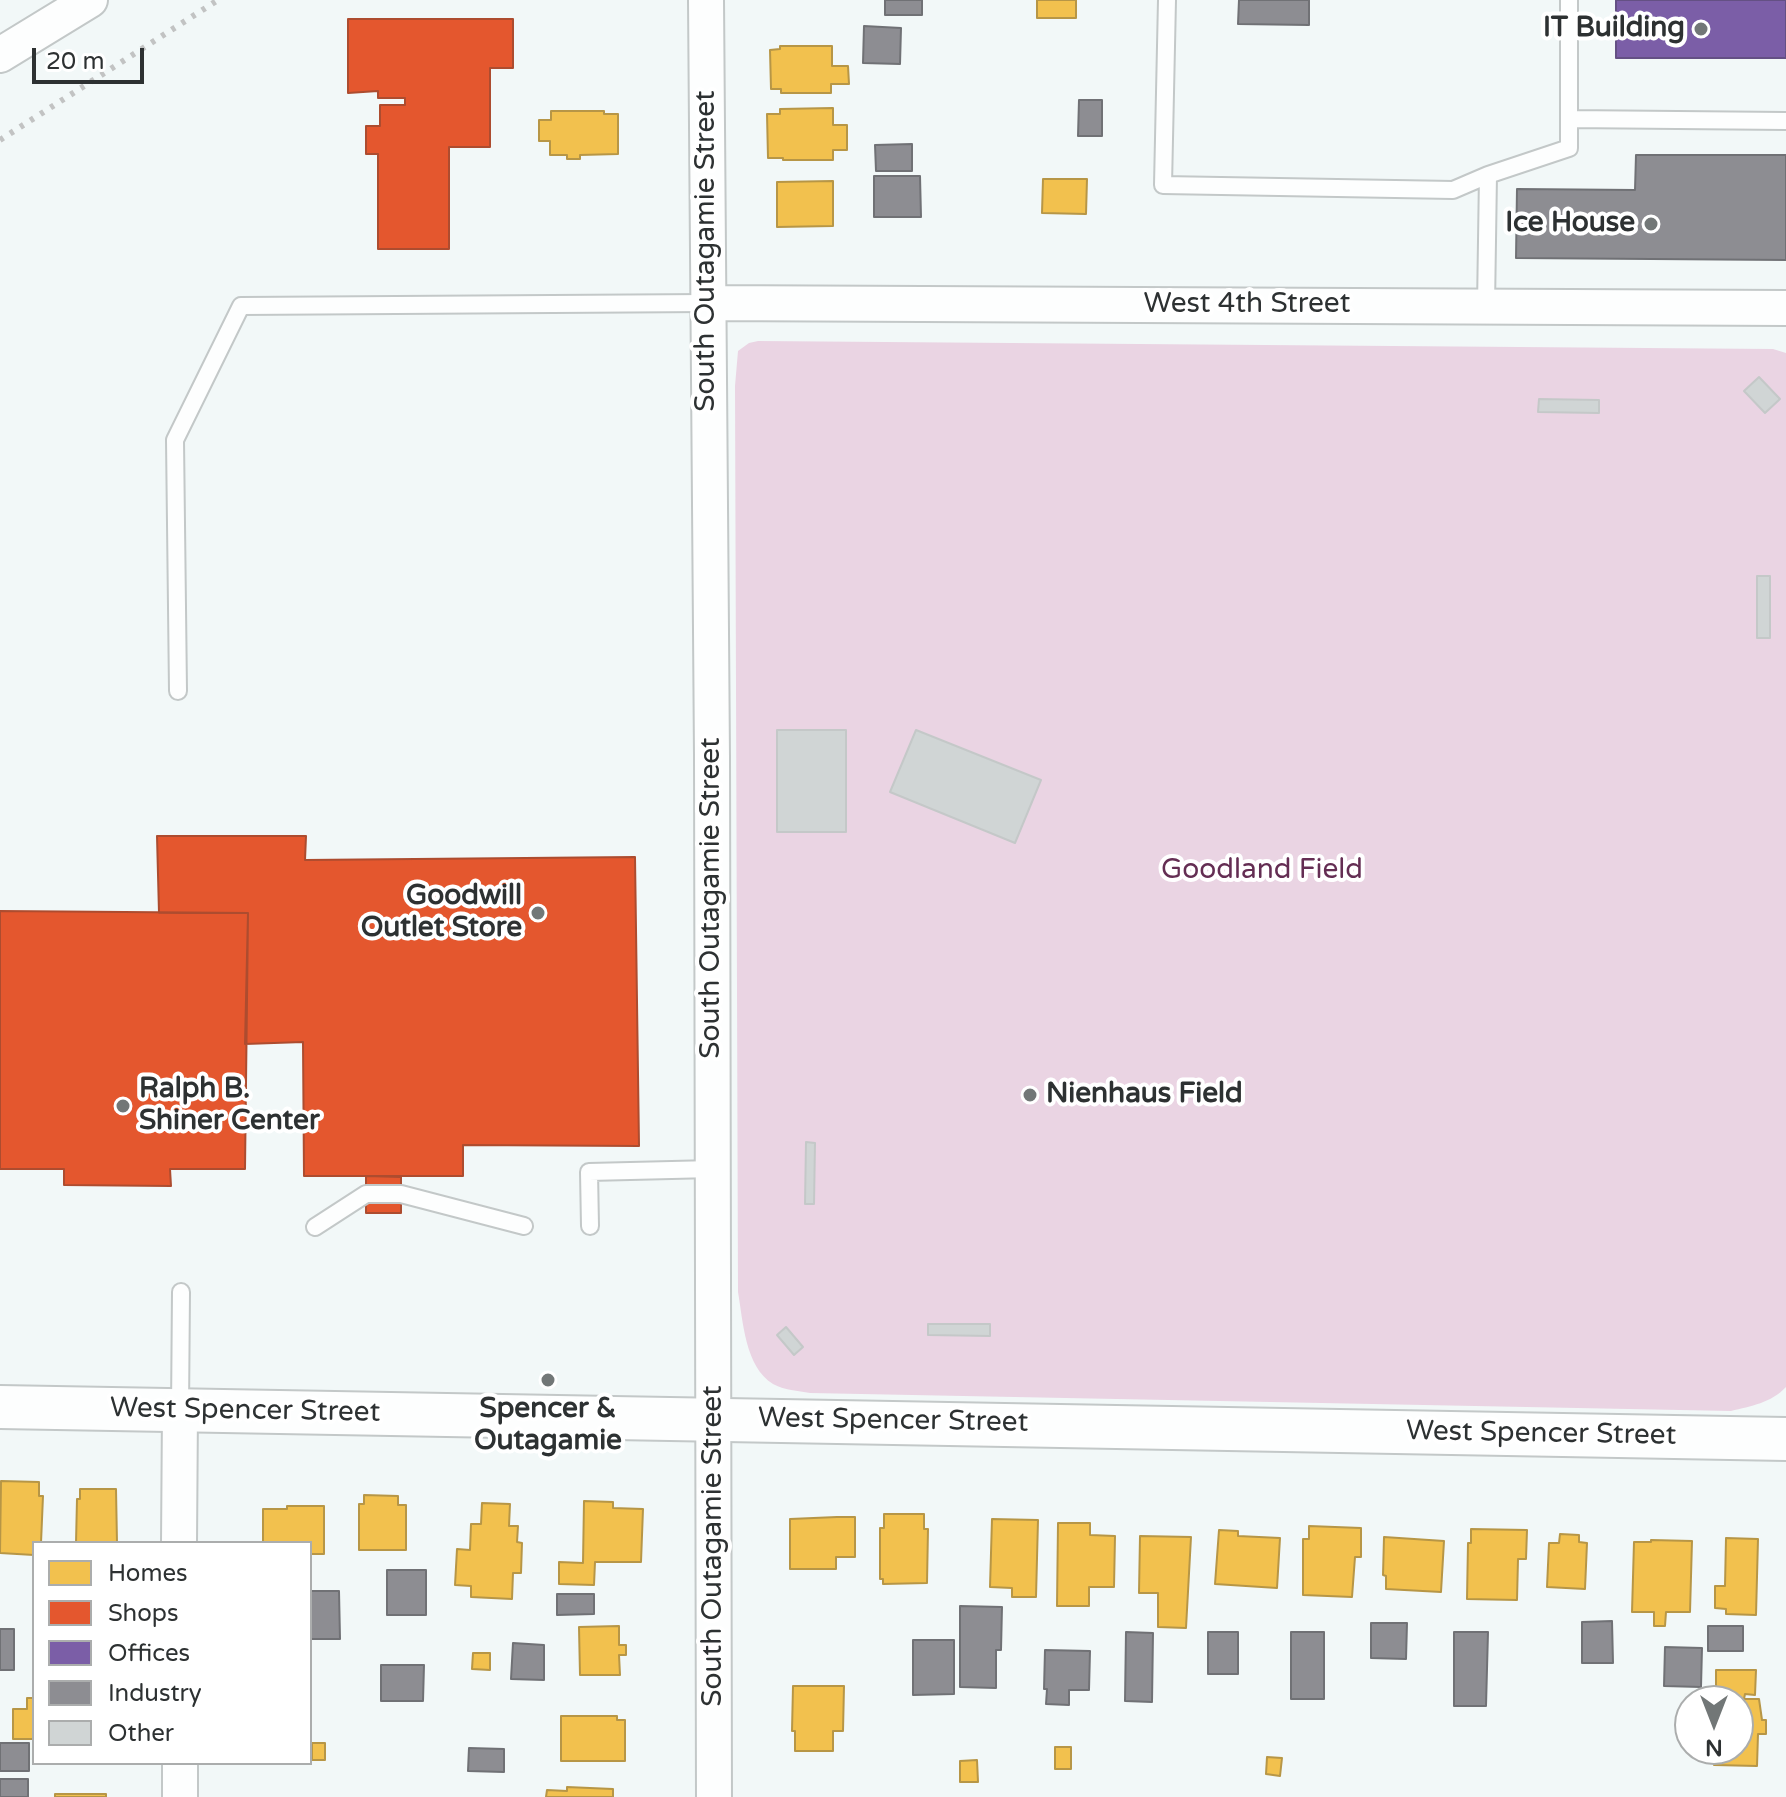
<!DOCTYPE html>
<html>
<head>
<meta charset="utf-8">
<style>
  body { margin:0 }
  #map { position:relative; width:1786px; height:1797px; overflow:hidden; background:#f2f8f8; font-family:"Varela Round",sans-serif }
  canvas { display:block }
  .legend { position:absolute; left:32px; top:1541px; width:280px; height:224px; box-sizing:border-box; background:#fff; border:2px solid #abadad; margin:0; padding:10px 14px; list-style:none; font-size:24px; color:#2d3132 }
  .legend li { display:flex; align-items:center; gap:16px; height:40px }
  .legend b { width:40px; border:2px solid #abadad }
  .north { position:absolute; left:1674px; top:1685px; width:80px; height:80px; box-sizing:border-box; background:#fff; border:2px solid #abadad; border-radius:50%; rotate:180deg; font-size:22px; font-weight:700; line-height:32px; text-align:center; color:#2d3132 }
  .north::after { content:''; display:block; margin:auto; width:28px; height:36px; background:#727777; clip-path:polygon(50% 0,100% 100%,50% 72%,0 100%) }
  .scale { position:absolute; left:32px; top:48px; width:112px; height:36px; box-sizing:border-box; border:4px solid #2d3132; border-top:0; padding-left:10px; font-size:24px; line-height:28px; white-space:nowrap; color:#2d3132; -webkit-text-stroke:6px #fff; paint-order:stroke }
</style>
</head>
<body>
<div id="map">
<canvas width="1786" height="1797"></canvas>
<ul class="legend">
<li><b style="height:22px;background:#f2c14e"></b>Homes</li>
<li><b style="height:22px;background:#e4572e"></b>Shops</li>
<li><b style="height:22px;background:#7b5ea7"></b>Offices</li>
<li><b style="height:22px;background:#8d8d92"></b>Industry</li>
<li><b style="height:22px;background:#d0d5d5"></b>Other</li>
</ul>
<div class="north">N</div>
<div class="scale">20 m</div>
</div>
<script>
const g = document.querySelector('canvas').getContext('2d');
g.lineJoin = 'round';
function paint(path, color) { g.fillStyle = color; g.fill(path, 'evenodd'); }
function stroke(path, color, width, dash) { g.strokeStyle = color; g.lineWidth = width; g.lineCap = dash ? 'butt' : 'round'; g.setLineDash(dash || []); g.stroke(path); }
function drawText(font, color, halo, rows, align = 'center') {
  g.font = font + ' "Varela Round",sans-serif'; g.lineWidth = 8; g.setLineDash([]); g.textBaseline = 'middle'; g.strokeStyle = halo; g.fillStyle = color; for (const [text, x, y, turn = 0] of rows) {
    g.save(); g.translate(x, y); g.rotate((+turn || 0) * Math.PI / 180); g.textAlign = isNaN(turn) ? turn : align; if (halo) g.strokeText(text, 0, 0); g.fillText(text, 0, 0); g.restore();
  }
}
const green = new Path2D(`
  M 758,341 L 1773,349 L 1786,353 L 1786,1387 C 1771,1403 1751,1406 1731,1411 L 810,1393 C 798,1391 784,1390 773,1384 C 745,1367 743,1321 738,1292 L 735,386 L 738,351 L 749,343 Z`);
const homes = new Path2D(`
  M 1037,0 L 1076,0 L 1076,18 L 1037,18 Z
  M 780,46 L 832,46 L 832,66 L 848,66 L 849,84 L 831,84 L 831,93 L 781,93 L 781,89 L 771,89 L 770,50 L 780,49 Z
  M 833,108 L 833,125 L 847,125 L 847,150 L 833,150 L 833,160 L 783,160 L 783,158 L 768,158 L 767,114 L 780,114 L 780,109 Z
  M 551,111 L 604,111 L 604,114 L 618,114 L 618,154 L 580,155 L 580,159 L 567,159 L 567,155 L 550,155 L 550,141 L 539,141 L 539,120 L 551,120 Z
  M 1043,179 L 1087,179 L 1086,214 L 1042,213 Z
  M 833,181 L 833,226 L 777,227 L 777,182 Z
  M 1,1481 L 39,1482 L 39,1496 L 43,1496 L 41,1543 L 34,1543 L 34,1555 L 0,1553 Z
  M 80,1489 L 116,1489 L 117,1543 L 76,1543 L 77,1499 L 80,1499 Z
  M 364,1495 L 398,1496 L 398,1505 L 406,1505 L 406,1550 L 359,1550 L 359,1504 L 364,1504 Z
  M 584,1501 L 613,1502 L 613,1508 L 643,1509 L 641,1562 L 595,1562 L 594,1585 L 559,1584 L 559,1562 L 583,1563 Z
  M 482,1503 L 510,1504 L 509,1526 L 518,1526 L 517,1542 L 522,1543 L 521,1573 L 513,1573 L 512,1599 L 471,1597 L 471,1586 L 455,1585 L 457,1549 L 470,1550 L 471,1524 L 481,1524 Z
  M 287,1506 L 324,1506 L 324,1554 L 310,1554 L 310,1543 L 263,1543 L 263,1509 L 287,1509 Z
  M 884,1514 L 924,1514 L 924,1529 L 928,1529 L 927,1583 L 883,1584 L 883,1579 L 880,1579 L 880,1528 L 884,1528 Z
  M 837,1517 L 855,1517 L 855,1557 L 836,1557 L 836,1569 L 790,1569 L 790,1519 Z
  M 992,1519 L 1038,1520 L 1036,1597 L 1012,1597 L 1012,1588 L 990,1587 Z
  M 1058,1523 L 1090,1523 L 1090,1535 L 1115,1536 L 1114,1587 L 1089,1587 L 1089,1606 L 1057,1606 Z
  M 1309,1526 L 1361,1528 L 1361,1557 L 1355,1557 L 1352,1597 L 1303,1595 L 1303,1539 L 1309,1539 Z
  M 1471,1529 L 1527,1530 L 1526,1559 L 1518,1559 L 1517,1600 L 1467,1599 L 1468,1543 L 1471,1543 Z
  M 1219,1530 L 1238,1531 L 1238,1536 L 1280,1538 L 1277,1588 L 1215,1584 Z
  M 1560,1534 L 1579,1535 L 1579,1542 L 1587,1543 L 1585,1589 L 1547,1587 L 1549,1543 L 1559,1543 Z
  M 1140,1536 L 1191,1537 L 1186,1628 L 1158,1627 L 1158,1593 L 1139,1593 Z
  M 1384,1537 L 1444,1541 L 1441,1592 L 1386,1589 L 1386,1576 L 1383,1575 Z
  M 1726,1538 L 1758,1539 L 1756,1615 L 1726,1614 L 1726,1609 L 1715,1608 L 1715,1586 L 1725,1586 Z
  M 1651,1540 L 1692,1541 L 1690,1612 L 1666,1612 L 1665,1626 L 1654,1626 L 1654,1612 L 1632,1612 L 1634,1542 L 1651,1542 Z
  M 619,1626 L 619,1645 L 626,1645 L 626,1655 L 619,1655 L 620,1675 L 580,1675 L 579,1627 Z
  M 473,1653 L 490,1653 L 490,1670 L 472,1669 Z
  M 1716,1670 L 1756,1670 L 1755,1695 L 1745,1694 L 1744,1699 L 1759,1699 L 1762,1720 L 1766,1720 L 1766,1734 L 1758,1734 L 1757,1766 L 1714,1765 L 1714,1749 L 1738,1749 L 1738,1701 L 1727,1701 L 1727,1694 L 1716,1693 Z
  M 793,1686 L 844,1686 L 843,1731 L 833,1731 L 833,1751 L 795,1751 L 795,1731 L 792,1731 Z
  M 27,1698 L 34,1698 L 34,1739 L 13,1739 L 13,1709 L 27,1709 Z
  M 561,1716 L 617,1716 L 617,1720 L 625,1720 L 625,1761 L 561,1761 Z
  M 312,1743 L 325,1743 L 325,1760 L 312,1760 Z
  M 1055,1747 L 1071,1747 L 1071,1769 L 1055,1769 Z
  M 1267,1757 L 1282,1758 L 1280,1776 L 1266,1774 Z
  M 977,1760 L 978,1782 L 960,1782 L 960,1761 Z
  M 567,1787 L 613,1789 L 613,1797 L 546,1797 L 547,1790 L 567,1791 Z
  M 55,1794 L 106,1794 L 106,1797 L 55,1797 Z`);
const shops = new Path2D(`
  M 348,19 L 513,19 L 513,68 L 490,68 L 490,147 L 449,147 L 449,249 L 378,249 L 378,154 L 366,154 L 366,126 L 380,126 L 380,105 L 405,105 L 405,98 L 378,98 L 378,91 L 348,93 Z
  M 157,836 L 306,836 L 305,860 L 635,857 L 639,1146 L 463,1145 L 463,1176 L 304,1176 L 303,1042 L 245,1044 L 248,913 L 159,913 Z
  M 0,911 L 248,913 L 245,1169 L 170,1169 L 171,1186 L 64,1185 L 64,1169 L 0,1169 Z
  M 366,1176 L 401,1177 L 401,1213 L 366,1213 Z`);
const offices = new Path2D(`
  M 1616,0 L 1786,0 L 1786,58 L 1616,58 Z`);
const industry = new Path2D(`
  M 885,0 L 922,0 L 922,15 L 885,15 Z
  M 1239,0 L 1309,0 L 1309,25 L 1238,24 Z
  M 864,26 L 901,28 L 900,64 L 863,63 Z
  M 1079,100 L 1102,100 L 1102,136 L 1078,136 Z
  M 912,144 L 912,171 L 876,171 L 875,145 Z
  M 1636,155 L 1786,155 L 1786,260 L 1516,258 L 1517,189 L 1635,190 Z
  M 874,176 L 920,176 L 921,217 L 874,217 Z
  M 387,1570 L 426,1570 L 426,1615 L 387,1615 Z
  M 310,1591 L 339,1591 L 340,1639 L 310,1639 Z
  M 557,1594 L 594,1594 L 594,1614 L 557,1615 Z
  M 960,1606 L 1002,1607 L 1001,1650 L 996,1650 L 996,1688 L 960,1687 Z
  M 1612,1621 L 1613,1663 L 1582,1663 L 1582,1622 Z
  M 1371,1623 L 1407,1623 L 1406,1659 L 1371,1658 Z
  M 1708,1626 L 1743,1626 L 1743,1651 L 1708,1651 Z
  M 0,1629 L 14,1629 L 14,1670 L 0,1670 Z
  M 1126,1632 L 1153,1633 L 1152,1702 L 1125,1701 Z
  M 1208,1632 L 1238,1632 L 1238,1674 L 1208,1674 Z
  M 1291,1632 L 1324,1632 L 1324,1699 L 1291,1699 Z
  M 1454,1632 L 1488,1632 L 1486,1706 L 1454,1706 Z
  M 913,1640 L 954,1640 L 954,1694 L 913,1695 Z
  M 513,1643 L 544,1645 L 544,1680 L 511,1679 Z
  M 1665,1647 L 1702,1648 L 1701,1687 L 1664,1686 Z
  M 1045,1650 L 1090,1651 L 1089,1690 L 1069,1690 L 1069,1705 L 1046,1704 L 1047,1689 L 1044,1689 Z
  M 381,1665 L 424,1665 L 423,1701 L 381,1701 Z
  M 0,1743 L 29,1743 L 29,1771 L 0,1771 Z
  M 469,1748 L 504,1749 L 504,1772 L 468,1771 Z
  M 0,1779 L 28,1779 L 28,1797 L 0,1797 Z`);
const building = new Path2D(`
  M 1759,377 L 1780,399 L 1765,413 L 1744,391 Z
  M 1539,399 L 1599,400 L 1599,413 L 1538,412 Z
  M 1757,576 L 1770,576 L 1770,638 L 1757,638 Z
  M 777,730 L 846,730 L 846,832 L 777,832 Z
  M 916,730 L 1041,780 L 1015,843 L 890,792 Z
  M 806,1142 L 815,1143 L 814,1204 L 805,1204 Z
  M 928,1324 L 990,1324 L 990,1336 L 928,1335 Z
  M 786,1327 L 803,1347 L 794,1355 L 777,1335 Z`);
const service = new Path2D(`
  M 1167,0 L 1163,185 L 1453,190 L 1488,175
  M 1569,0 L 1569,119 L 1786,121
  M 1486,306 L 1488,175 L 1569,148 L 1569,119
  M 178,691 L 175,440 L 241,306 L 707,303
  M 590,1226 L 589,1172 L 713,1169
  M 315,1227 L 366,1194 L 401,1194 L 524,1226
  M 180,1409 L 181,1292`);
const minor = new Path2D(`
  M 706,0 L 712,756 L 714,1797
  M 0,55 L 90,0
  M 707,303 L 1786,308
  M 179,1543 L 180,1410
  M 180,1763 L 180,1797`);
const tertiary = new Path2D(`
  M 0,1407 L 1786,1439`);
const rail = new Path2D(`
  M 0,140 L 218,0`);
const markers = [
  [1701,29,8,"#727777"],
  [1651,224,8,"#727777"],
  [538,913,8,"#727777"],
  [1030,1095,8,"#727777"],
  [123,1106,8,"#727777"],
  [548,1380,8,"#727777"]
];
const poiNames = [
  ["IT Building",1685,29],
  ["Ice House",1635,224],
  ["Goodwill",522,897],
  ["Outlet Store",522,929],
  ["Ralph B.",139,1090,"left"],
  ["Shiner Center",139,1122,"left"],
  ["Nienhaus Field",1046,1095,"left"],
  ["Spencer &",548,1410,"center"],
  ["Outagamie",548,1442,"center"]
];
const streetNames = [
  ["South Outagamie Street",707,251,-90],
  ["West 4th Street",1247,305],
  ["South Outagamie Street",712,898,-90],
  ["West Spencer Street",245,1411,1],
  ["West Spencer Street",893,1421,1],
  ["West Spencer Street",1541,1434,1],
  ["South Outagamie Street",714,1546,-90]
];
const parkNames = [
  ["Goodland Field",1262,871]
];
paint(green, '#ead4e3');
paint(homes, '#f2c14e');
stroke(homes, '#b79646', 2);
paint(shops, '#e4572e');
stroke(shops, '#ad4c2f', 2);
paint(offices, '#7b5ea7');
stroke(offices, '#645084', 2);
paint(industry, '#8d8d92');
stroke(industry, '#707175', 2);
paint(building, '#d0d5d5');
stroke(building, '#c4c8c8', 2);
stroke(service, '#c3c8c8', 20);
stroke(minor, '#c3c8c8', 38);
stroke(tertiary, '#c3c8c8', 46);
stroke(service, '#fdfefe', 16);
stroke(minor, '#fdfefe', 34);
stroke(tertiary, '#fdfefe', 42);
stroke(rail, '#c2c3c3', 6, [4, 8]);
for (const [x, y, r, color] of markers) { const dot = new Path2D(); dot.arc(x, y, r, 0, 2 * Math.PI); g.fillStyle = color; g.fill(dot); stroke(dot, '#fff', 3); }
drawText('bold 28px', '#2d3132', '#fff', poiNames, 'right');
drawText('28px', '#2d3132', '#fff', streetNames);
drawText('28px', '#642d53', '#fff', parkNames);
</script>
</body>
</html>
